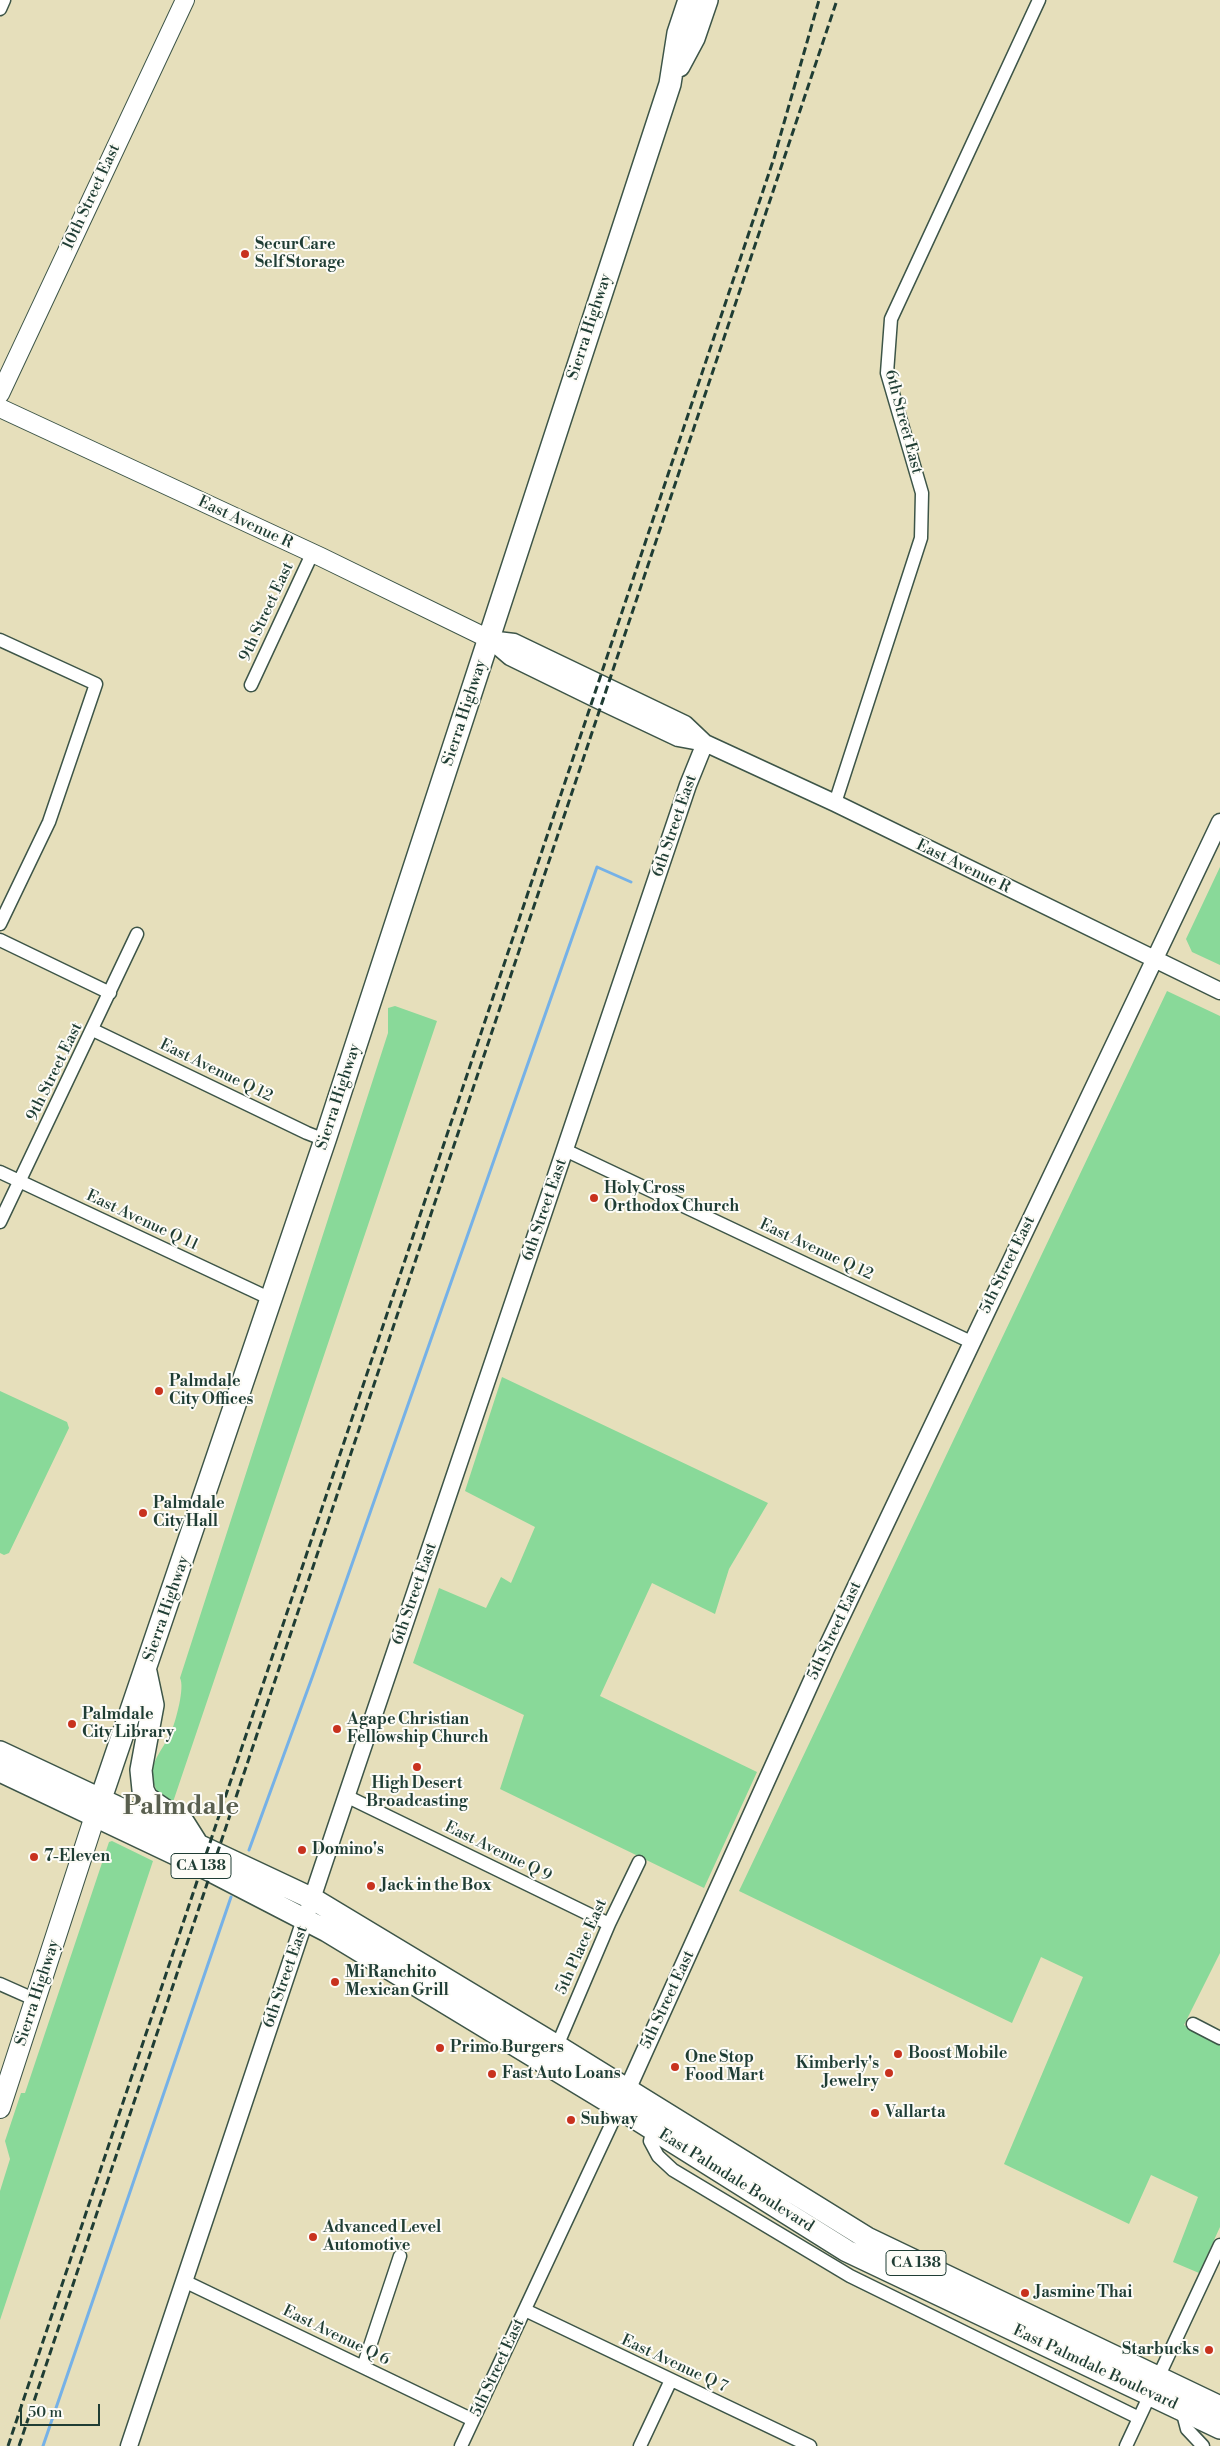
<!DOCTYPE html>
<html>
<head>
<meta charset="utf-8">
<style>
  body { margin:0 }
  #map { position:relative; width:1220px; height:2446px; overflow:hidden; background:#e6dfbb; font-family:"Libre Bodoni",serif }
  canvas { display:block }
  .scale { position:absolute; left:20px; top:2404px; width:80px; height:22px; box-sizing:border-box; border:2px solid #1f3d34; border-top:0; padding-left:6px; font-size:15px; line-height:18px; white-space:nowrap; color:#1f3d34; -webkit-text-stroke:4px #fdfcf7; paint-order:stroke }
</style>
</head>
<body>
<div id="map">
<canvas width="1220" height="2446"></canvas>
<div class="scale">50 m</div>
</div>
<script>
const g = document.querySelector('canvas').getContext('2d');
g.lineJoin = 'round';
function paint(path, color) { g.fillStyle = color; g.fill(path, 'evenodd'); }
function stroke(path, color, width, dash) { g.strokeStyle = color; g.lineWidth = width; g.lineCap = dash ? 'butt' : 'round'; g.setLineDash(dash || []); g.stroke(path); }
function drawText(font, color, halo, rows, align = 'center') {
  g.font = font + ' "Libre Bodoni",serif'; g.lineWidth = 4; g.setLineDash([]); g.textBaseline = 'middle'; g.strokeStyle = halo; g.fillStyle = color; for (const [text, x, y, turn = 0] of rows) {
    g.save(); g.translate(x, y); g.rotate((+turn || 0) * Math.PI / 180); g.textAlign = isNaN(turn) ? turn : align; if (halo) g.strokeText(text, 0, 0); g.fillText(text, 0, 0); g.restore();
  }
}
const green = new Path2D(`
  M 1220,867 L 1220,965 L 1192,952 L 1186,939 Z
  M 1167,991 L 1220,1016 L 1220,1953 L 1184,2025 L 1220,2044 L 1220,2227 L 1199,2273 L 1173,2262 L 1198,2197 L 1151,2175 L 1129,2224 L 1004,2164 L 1083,1977 L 1041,1957 L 1012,2023 L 739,1891 Z
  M 395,1006 L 437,1021 L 173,1802 L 158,1795 C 156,1788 151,1779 152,1772 C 154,1756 166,1745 172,1730 C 176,1720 185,1687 180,1678 L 388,1033 L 388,1008 Z
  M 502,1377 L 768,1503 L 729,1569 L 715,1614 L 652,1583 L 600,1696 L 757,1772 L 704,1888 L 500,1789 L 524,1715 L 413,1663 L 439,1588 L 486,1608 L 501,1577 L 511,1583 L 535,1527 L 465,1491 Z
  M 0,1391 L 67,1422 L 69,1428 L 9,1553 L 4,1555 L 0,1553 Z
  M 112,1841 L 153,1861 L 0,2320 L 0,2191 L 10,2159 L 5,2141 L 21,2093 L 25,2093 L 109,1842 Z`);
const stream = new Path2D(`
  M 249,1850 L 313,1675 L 597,867 L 631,882
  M 43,2446 L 231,1897`);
const minor = new Path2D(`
  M 0,9 L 4,0
  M 0,640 L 96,684 L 49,822 L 0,924
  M 251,685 L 312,554
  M 835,803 L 921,538 L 922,493 L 887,373 L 891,319 L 1039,0
  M 0,940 L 110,993
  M 93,1030 L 307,1133 L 325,1140
  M 565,1150 L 971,1342
  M 0,1172 L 271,1299
  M 0,1222 L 137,934
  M 346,1796 L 609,1924
  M 0,1984 L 36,2000
  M 1193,2024 L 1220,2038
  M 557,2046 L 609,1924 L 639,1862
  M 653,2128 L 650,2141 L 658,2156 L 673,2170 L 850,2276 L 1139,2418
  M 184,2281 L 473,2420
  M 525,2310 L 810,2446
  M 363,2367 L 400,2256
  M 1182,2410 L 1187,2429 L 1203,2446
  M 461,2446 L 619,2108
  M 640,2446 L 671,2380
  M 1126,2446 L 1220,2245`);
const tertiary = new Path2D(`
  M 489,639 L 510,657 L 602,702 L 678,738 L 705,743 L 835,803 L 1220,991
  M 489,639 L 514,642 L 685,724 L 705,743
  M 623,2099 L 826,1649 L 1220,822
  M 129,2446 L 336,1827 L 688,785 L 705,743`);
const secondary = new Path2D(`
  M 0,394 L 185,0
  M 0,408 L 321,557 L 489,639`);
const primary = new Path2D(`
  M 0,2108 L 95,1816`);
const trunk = new Path2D(`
  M 679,66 L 694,38 L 707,0
  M 146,1672 L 153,1705 L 141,1770 L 143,1790 L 147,1798 L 184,1823 L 196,1842
  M 0,1752 L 313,1899 L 557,2046 L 867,2238 L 1220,2407
  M 0,1771 L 211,1871 L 327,1931 L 619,2108 L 847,2251 L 1220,2428
  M 95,1816 L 325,1140 L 670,84 L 678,33 L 689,0`);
const rail = new Path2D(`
  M 8,2446 L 774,158 L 819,0
  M 19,2446 L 837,0`);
const markers = [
  [245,254,5,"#c8321e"],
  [594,1198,5,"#c8321e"],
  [159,1391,5,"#c8321e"],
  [143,1513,5,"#c8321e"],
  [72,1724,5,"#c8321e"],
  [337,1729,5,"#c8321e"],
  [417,1767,5,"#c8321e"],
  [302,1850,5,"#c8321e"],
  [34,1857,5,"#c8321e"],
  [371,1886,5,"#c8321e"],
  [335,1982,5,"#c8321e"],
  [440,2048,5,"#c8321e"],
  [898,2054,5,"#c8321e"],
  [675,2067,5,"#c8321e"],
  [889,2073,5,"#c8321e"],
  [492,2074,5,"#c8321e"],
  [875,2113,5,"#c8321e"],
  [571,2120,5,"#c8321e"],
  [313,2237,5,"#c8321e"],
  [1025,2293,5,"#c8321e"],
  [1209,2350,5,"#c8321e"]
];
const shields = [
  [201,1866,60],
  [916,2263,60]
];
const shieldNames = [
  ["CA 138",201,1866],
  ["CA 138",916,2263]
];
const streetNames = [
  ["10th Street East",92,197,-65],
  ["Sierra Highway",590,327,-72],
  ["6th Street East",903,422,75],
  ["East Avenue R",245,523,25],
  ["9th Street East",267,612,-65],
  ["Sierra Highway",465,713,-72],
  ["6th Street East",675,826,-71],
  ["East Avenue R",963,867,26],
  ["East Avenue Q 12",216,1071,26],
  ["9th Street East",55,1072,-64],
  ["Sierra Highway",339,1097,-72],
  ["6th Street East",545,1210,-71],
  ["East Avenue Q 11",142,1221,25],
  ["East Avenue Q 12",816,1250,25],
  ["5th Street East",1008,1265,-64],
  ["6th Street East",415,1594,-71],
  ["Sierra Highway",167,1609,-71],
  ["5th Street East",835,1631,-65],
  ["East Avenue Q 9",498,1852,26],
  ["5th Place East",582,1947,-66],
  ["6th Street East",286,1977,-71],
  ["Sierra Highway",38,1993,-72],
  ["5th Street East",668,2000,-65],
  ["East Palmdale Boulevard",736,2181,32],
  ["East Avenue Q 6",336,2336,26],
  ["East Avenue Q 7",674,2364,25],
  ["5th Street East",498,2368,-65],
  ["East Palmdale Boulevard",1095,2368,25]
];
const poiNames = [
  ["SecurCare",255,245],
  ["Self Storage",255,263],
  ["Holy Cross",604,1189],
  ["Orthodox Church",604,1207],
  ["Palmdale",169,1382],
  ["City Offices",169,1400],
  ["Palmdale",153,1504],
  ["City Hall",153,1522],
  ["Palmdale",82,1715],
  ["City Library",82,1733],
  ["Agape Christian",347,1720],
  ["Fellowship Church",347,1738],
  ["High Desert",417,1784,"center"],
  ["Broadcasting",417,1802,"center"],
  ["Domino's",312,1850],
  ["7-Eleven",44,1857],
  ["Jack in the Box",381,1886],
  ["Mi Ranchito",345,1973],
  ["Mexican Grill",345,1991],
  ["Primo Burgers",450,2048],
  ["Boost Mobile",908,2054],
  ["One Stop",685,2058],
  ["Food Mart",685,2076],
  ["Kimberly's",879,2064,"right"],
  ["Jewelry",879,2082,"right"],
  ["Fast Auto Loans",502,2074],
  ["Vallarta",885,2113],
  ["Subway",581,2120],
  ["Advanced Level",323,2228],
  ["Automotive",323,2246],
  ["Jasmine Thai",1035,2293],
  ["Starbucks",1199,2350,"right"]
];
const townNames = [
  ["Palmdale",181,1808]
];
paint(green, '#89d999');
stroke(stream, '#75b1e7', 3);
stroke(minor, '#3d5548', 15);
stroke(tertiary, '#3d5548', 19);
stroke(secondary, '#3d5548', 20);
stroke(primary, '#3d5548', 22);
stroke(trunk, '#3d5548', 24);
stroke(minor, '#fff', 12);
stroke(tertiary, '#fff', 16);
stroke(secondary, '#fff', 18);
stroke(primary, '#fff', 20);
stroke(trunk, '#fff', 21);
stroke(rail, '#1f3d34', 3, [8, 4]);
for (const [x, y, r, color] of markers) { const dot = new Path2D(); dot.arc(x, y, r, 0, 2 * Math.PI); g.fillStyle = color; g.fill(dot); stroke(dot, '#fdfcf7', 2); }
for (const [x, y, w] of shields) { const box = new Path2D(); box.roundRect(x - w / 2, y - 12.5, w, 25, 4); g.fillStyle = '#fdfcf7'; g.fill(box); stroke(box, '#1f3d34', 1); }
drawText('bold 15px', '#1f3d34', null, shieldNames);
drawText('16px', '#1f3d34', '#fdfcf7', streetNames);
drawText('bold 16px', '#1f3d34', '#fdfcf7', poiNames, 'left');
drawText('bold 26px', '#595f4f', '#fdfcf7', townNames);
</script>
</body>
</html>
